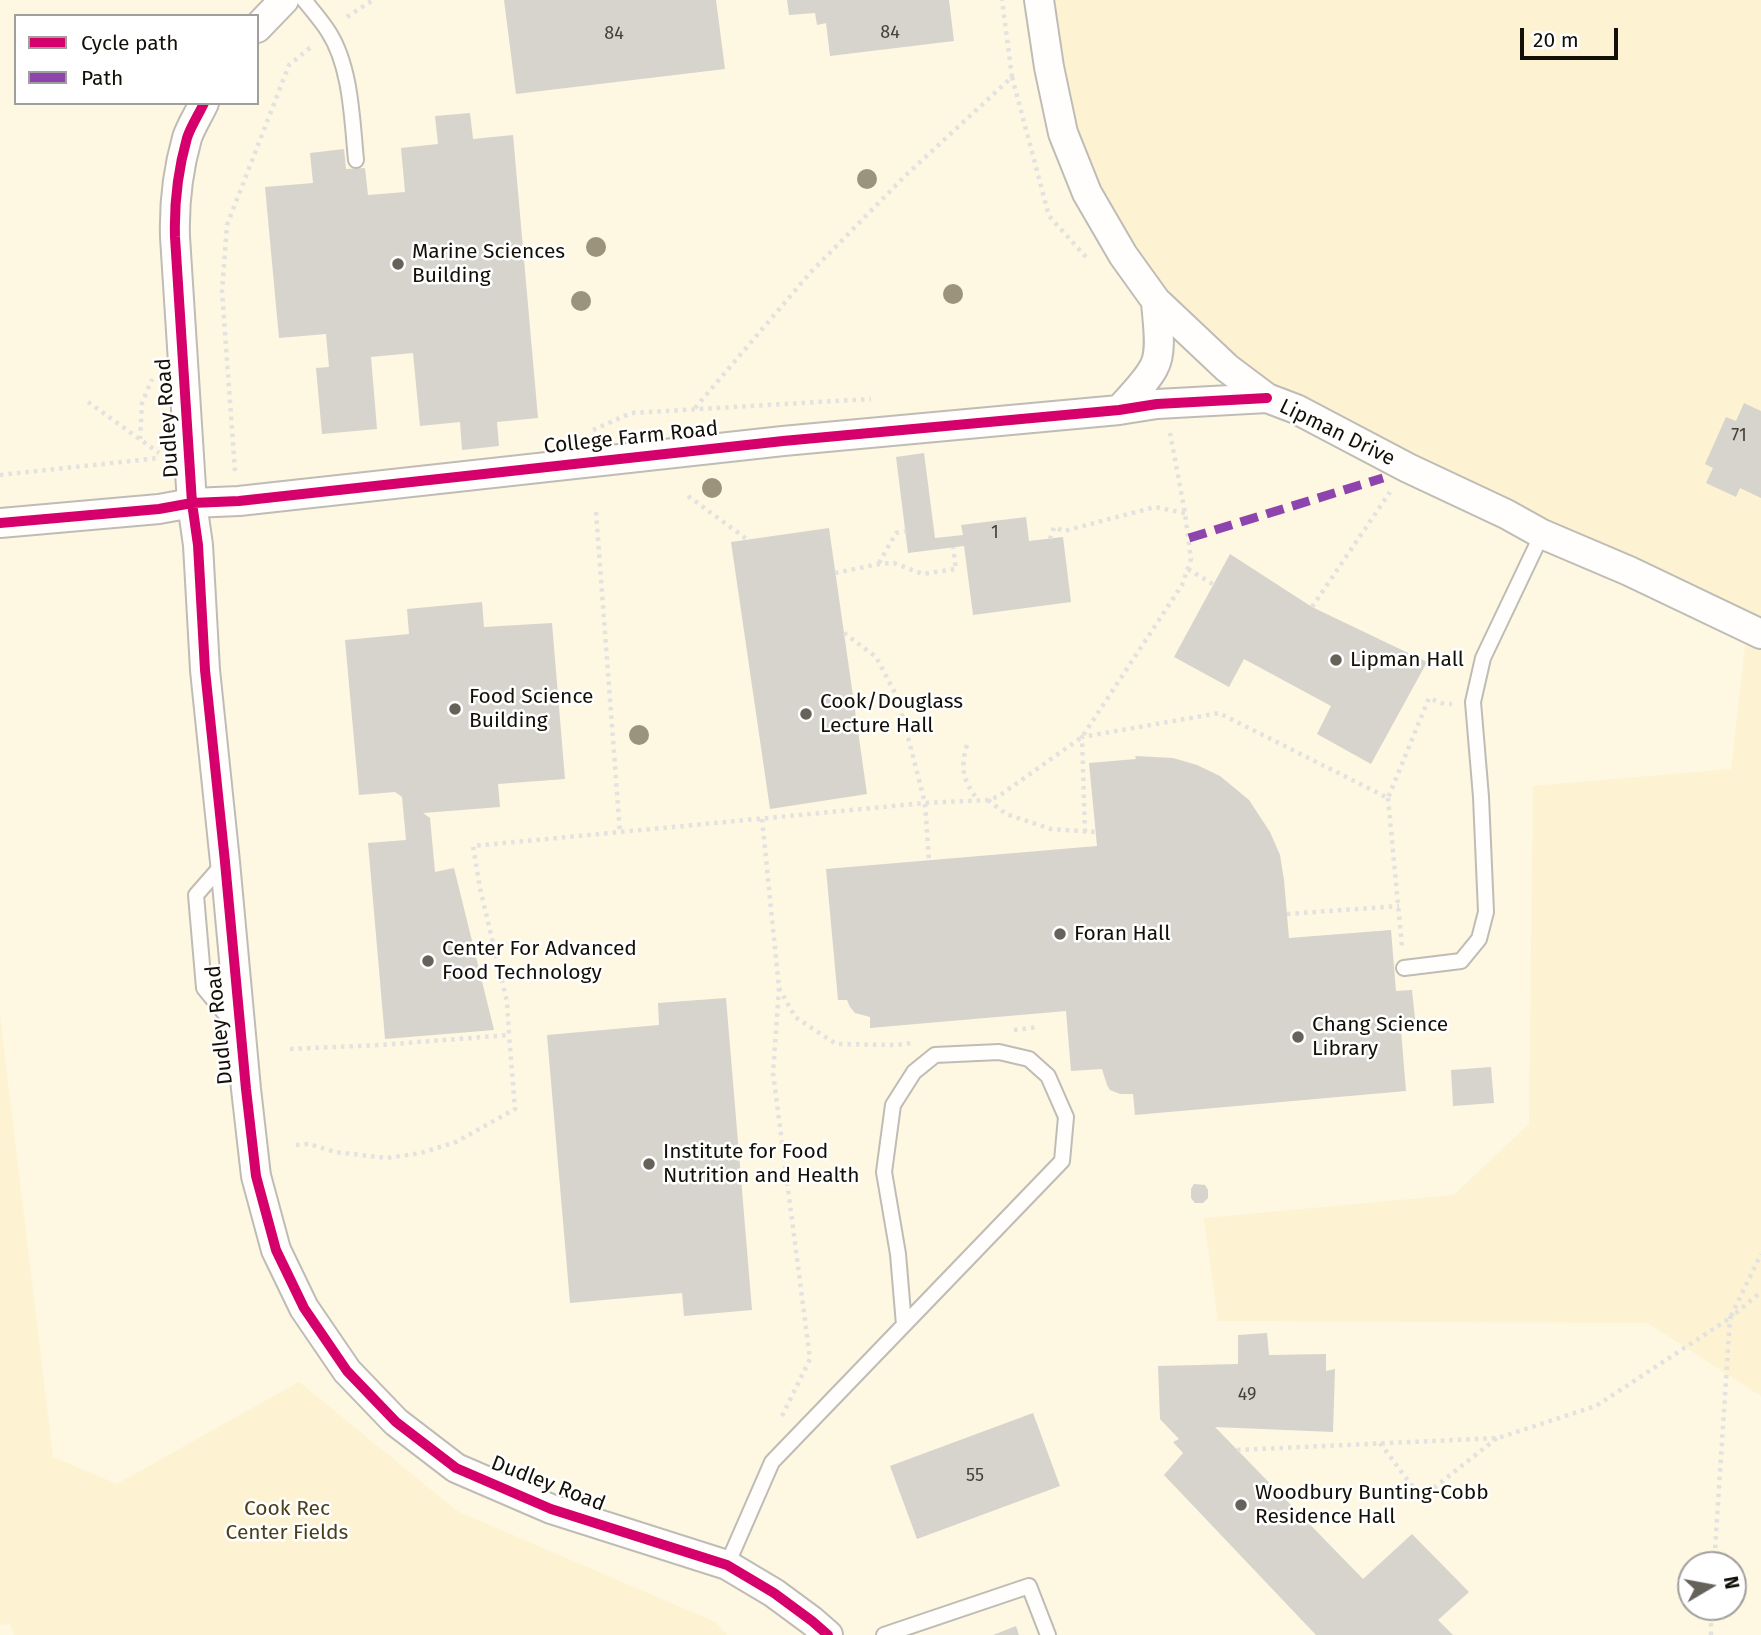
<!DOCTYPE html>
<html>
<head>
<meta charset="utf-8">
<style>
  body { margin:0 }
  #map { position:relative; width:1761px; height:1635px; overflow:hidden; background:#fcfaf4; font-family:"Fira Sans",sans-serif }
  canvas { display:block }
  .legend { position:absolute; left:14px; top:14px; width:245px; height:91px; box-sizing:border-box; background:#fff; border:2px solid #a19f9c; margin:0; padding:9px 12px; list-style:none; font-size:21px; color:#131007 }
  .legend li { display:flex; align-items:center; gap:14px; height:35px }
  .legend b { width:35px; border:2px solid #a19f9c }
  .north { position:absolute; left:1677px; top:1551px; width:70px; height:70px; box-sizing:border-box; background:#fff; border:2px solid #a19f9c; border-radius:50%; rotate:80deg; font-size:19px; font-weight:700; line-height:28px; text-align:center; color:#131007 }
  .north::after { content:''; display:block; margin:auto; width:24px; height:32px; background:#65625a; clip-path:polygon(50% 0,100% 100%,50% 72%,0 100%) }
  .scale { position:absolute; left:1520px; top:28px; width:98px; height:32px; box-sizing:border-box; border:4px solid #131007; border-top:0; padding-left:9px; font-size:21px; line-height:24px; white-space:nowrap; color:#131007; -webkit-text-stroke:5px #fff; paint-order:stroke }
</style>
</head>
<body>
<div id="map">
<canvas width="1761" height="1635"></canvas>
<ul class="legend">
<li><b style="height:9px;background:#d6006c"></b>Cycle path</li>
<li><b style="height:9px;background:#8e44ad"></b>Path</li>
</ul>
<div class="north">N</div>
<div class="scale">20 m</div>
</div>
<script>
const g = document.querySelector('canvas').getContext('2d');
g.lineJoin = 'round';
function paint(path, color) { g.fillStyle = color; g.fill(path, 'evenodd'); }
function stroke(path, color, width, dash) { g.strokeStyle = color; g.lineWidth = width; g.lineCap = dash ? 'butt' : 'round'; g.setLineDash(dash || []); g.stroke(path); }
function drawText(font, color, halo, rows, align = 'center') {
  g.font = font + ' "Fira Sans",sans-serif'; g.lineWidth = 5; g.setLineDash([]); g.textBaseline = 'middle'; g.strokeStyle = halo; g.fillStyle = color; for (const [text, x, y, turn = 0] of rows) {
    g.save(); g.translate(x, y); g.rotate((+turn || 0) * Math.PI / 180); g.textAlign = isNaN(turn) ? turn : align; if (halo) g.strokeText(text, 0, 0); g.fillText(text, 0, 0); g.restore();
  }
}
const built = new Path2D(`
  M 0,0 L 1761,0 L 1761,1635 L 0,1635 ZM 16,16 L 257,16 L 257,103 L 16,103 ZM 1691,1565 L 1733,1565 L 1733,1607 L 1691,1607 Z`);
const green = new Path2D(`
  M 1054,0 L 1761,0 L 1761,1396 L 1648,1323 L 1218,1321 L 1204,1218 L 1454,1195 L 1529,1124 L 1533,786 L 1731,769 L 1746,639 L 1197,355 L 1060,163 Z
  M 0,1016 L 53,1457 L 117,1484 L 299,1382 L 457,1511 L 715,1622 L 727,1635 L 14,1635 L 10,1624 L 0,1625 Z`);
const building = new Path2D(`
  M 504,0 L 716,0 L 725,69 L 516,94 Z
  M 787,0 L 949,0 L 954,41 L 830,56 L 826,23 L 817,25 L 815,13 L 789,15 Z
  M 470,113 L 473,139 L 513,135 L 538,418 L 497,422 L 499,446 L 462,450 L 460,422 L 420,426 L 413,353 L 371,357 L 377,429 L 322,434 L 316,368 L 329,367 L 326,334 L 279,338 L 265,187 L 313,183 L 310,153 L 344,149 L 346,169 L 365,168 L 368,195 L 405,192 L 401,148 L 438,144 L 435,116 Z
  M 1744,403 L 1761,411 L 1761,498 L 1740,488 L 1736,497 L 1706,483 L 1713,468 L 1705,464 L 1726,417 L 1736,421 Z
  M 924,453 L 935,538 L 963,535 L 961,525 L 1026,517 L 1029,541 L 1063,537 L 1071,602 L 973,615 L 964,546 L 908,553 L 896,457 Z
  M 829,528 L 867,794 L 770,809 L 731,542 Z
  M 1230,554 L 1312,607 L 1427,662 L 1371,764 L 1317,734 L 1331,706 L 1244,659 L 1229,687 L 1174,657 Z
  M 482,602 L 484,627 L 552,623 L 565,779 L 498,784 L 500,807 L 423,813 L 430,818 L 435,872 L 454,868 L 494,1030 L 385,1039 L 368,843 L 406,840 L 402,797 L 395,792 L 359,795 L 345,640 L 409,634 L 407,609 Z
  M 1135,756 L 1173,758 L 1197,765 L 1220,776 L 1249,800 L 1270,832 L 1280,855 L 1284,880 L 1289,938 L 1391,930 L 1396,991 L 1412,990 L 1416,1028 L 1401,1030 L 1406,1091 L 1135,1115 L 1133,1094 L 1120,1094 L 1110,1090 L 1107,1085 L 1102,1069 L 1071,1071 L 1066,1011 L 870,1028 L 870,1017 L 855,1013 L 850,1007 L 847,1000 L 838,1000 L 826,869 L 1097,846 L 1089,763 L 1136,759 Z
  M 726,998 L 752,1310 L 684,1316 L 682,1293 L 570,1303 L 547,1035 L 659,1025 L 658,1003 Z
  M 1491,1067 L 1494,1103 L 1453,1106 L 1451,1070 Z
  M 1194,1184 L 1205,1185 L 1208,1190 L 1208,1198 L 1203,1203 L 1195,1203 L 1191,1198 L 1191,1189 Z
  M 1267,1333 L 1269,1355 L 1326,1354 L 1326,1371 L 1335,1369 L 1333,1432 L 1215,1427 L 1363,1579 L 1412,1534 L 1469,1592 L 1438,1620 L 1453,1635 L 1316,1635 L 1164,1475 L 1183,1453 L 1173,1442 L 1179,1439 L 1160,1419 L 1158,1366 L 1238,1364 L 1238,1335 Z
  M 1033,1413 L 1060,1486 L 917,1539 L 890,1466 Z
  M 1016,1626 L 1019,1635 L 993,1635 Z`);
const path = new Path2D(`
  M 347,17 L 373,0
  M 1012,77 L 1049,216 L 1086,257
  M 88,402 L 159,453
  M 695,408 L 810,273 L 905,176 L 1012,77 L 1002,0
  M 593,430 L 631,413 L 871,399
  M 140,439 L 142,403 L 152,379
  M 235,471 L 222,291 L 227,225 L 289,65 L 311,47
  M 0,475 L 159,458
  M 688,496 L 748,540
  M 596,512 L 620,833
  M 1050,539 L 1054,527 L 1064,531 L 1155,507 L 1185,513
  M 879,563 L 896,533 L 906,531
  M 1188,569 L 1214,585
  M 835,573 L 879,564 L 894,563 L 923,574 L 956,569 L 953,547
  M 1312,607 L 1390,492
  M 844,633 L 876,657 L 894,691 L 904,722 L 925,803 L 929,861
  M 967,745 C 960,768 963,781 978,800
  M 1388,798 L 1402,947
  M 988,800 L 1006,814 L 1051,829 L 1095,832
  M 762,819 L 779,988 L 795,1017 L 836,1044 L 896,1045 L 912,1043
  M 1085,832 L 1082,737 L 1219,713 L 1388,798 L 1429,698 L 1444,704 L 1452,704
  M 1287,914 L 1399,906
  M 779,988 L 773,1073 L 810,1359 L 782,1416
  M 1014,1030 L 1039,1027
  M 290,1049 L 380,1045 L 509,1035 L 507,1002 L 480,888 L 473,846 L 925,803 L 988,800 L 999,796 L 1082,737 L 1182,585 L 1191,559 L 1185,513 L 1170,433
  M 296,1145 L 309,1144 L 335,1152 L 387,1158 L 421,1153 L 456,1142 L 515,1109 L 509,1035
  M 1380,1443 L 1421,1498 L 1497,1438
  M 1237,1450 L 1498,1438 L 1596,1406 L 1730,1318 L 1761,1254
  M 1714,1565 L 1730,1318 L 1761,1292
  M 1711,1635 L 1711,1607`);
const lane = new Path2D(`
  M 304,0 C 312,10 321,20 328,31 C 351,66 352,119 356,160
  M 224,863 L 196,895 L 204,988 L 236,1027
  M 1404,968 L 1461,961 L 1479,939 L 1486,912 L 1481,797 L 1473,702 L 1483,658 L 1542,534
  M 727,1565 L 772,1462 L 1062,1161 L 1066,1117 L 1048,1076 L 1029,1059 L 999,1052 L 935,1055 L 914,1072 L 893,1105 L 884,1172 L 898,1254 L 904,1325
  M 884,1635 L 1029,1586 L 1048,1635`);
const street = new Path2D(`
  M 1039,0 L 1049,67 L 1063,133 L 1087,193 L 1123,255 L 1156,301 L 1227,368 L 1267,398 L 1296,409 L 1408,468 L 1506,514 L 1542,534 L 1629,571 L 1761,634
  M 257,28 L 284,0
  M 204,103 C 199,114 191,126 187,138 C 178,170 174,204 175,237 L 192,503 L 198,545 L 205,670 L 225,862 L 246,1089 L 256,1176 L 276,1250 L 304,1308 L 347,1371 L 396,1422 L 456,1468 L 551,1509 L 727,1565 L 774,1593 L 812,1621 L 828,1635
  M 1119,410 C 1130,398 1147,381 1154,367 C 1163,351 1157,320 1156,301
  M 0,523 L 159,509 L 192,503 L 239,501 L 783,441 L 1119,410 L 1157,404 L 1267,398`);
const quiet = new Path2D(`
  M 1189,538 L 1383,478`);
const cycleway = new Path2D(`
  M 204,103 C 199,114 191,126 187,138 C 178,170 174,204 175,237 L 192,503 L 198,545 L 205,670 L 225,862 L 246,1089 L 256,1176 L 276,1250 L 304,1308 L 347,1371 L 396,1422 L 456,1468 L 551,1509 L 727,1565 L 774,1593 L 812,1621 L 828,1635
  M 0,523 L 159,509 L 192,503 L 239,501 L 783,441 L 1119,410 L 1157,404 L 1267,398`);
const trees = [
  [867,179],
  [596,247],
  [953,294],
  [581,301],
  [712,488],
  [639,735]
];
const markers = [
  [398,264,7,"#65625a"],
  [1336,660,7,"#65625a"],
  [455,709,7,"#65625a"],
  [806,714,7,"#65625a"],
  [1060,934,7,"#65625a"],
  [428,961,7,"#65625a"],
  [1298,1037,7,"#65625a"],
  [649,1164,7,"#65625a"],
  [1241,1505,7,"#65625a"]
];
const numberNames = [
  ["84",890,33],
  ["84",614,34],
  ["71",1739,436],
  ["1",995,533],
  ["49",1247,1395],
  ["55",975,1476]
];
const poiNames = [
  ["Marine Sciences",412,252],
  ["Building",412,276],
  ["Lipman Hall",1350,660],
  ["Food Science",469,697],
  ["Building",469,721],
  ["Cook/Douglass",820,702],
  ["Lecture Hall",820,726],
  ["Foran Hall",1074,934],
  ["Center For Advanced",442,949],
  ["Food Technology",442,973],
  ["Chang Science",1312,1025],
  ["Library",1312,1049],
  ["Institute for Food",663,1152],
  ["Nutrition and Health",663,1176],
  ["Woodbury Bunting-Cobb",1255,1493],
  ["Residence Hall",1255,1517]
];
const streetNames = [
  ["Dudley Road",168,418,-94],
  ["Lipman Drive",1337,433,26],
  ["College Farm Road",631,438,-6],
  ["Dudley Road",220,1025,-96],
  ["Dudley Road",548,1484,21]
];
const parkNames = [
  ["Cook Rec",287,1509],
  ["Center Fields",287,1533]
];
paint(built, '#fef7e1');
paint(green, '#fdf2d2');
paint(building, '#d7d4cd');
stroke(lane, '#bfbcb5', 18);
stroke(street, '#bfbcb5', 32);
stroke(path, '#e3e2e0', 4.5, [3.5, 5]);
stroke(lane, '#fffefd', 14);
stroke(street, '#fffefd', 28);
stroke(quiet, '#8e44ad', 9, [18, 9]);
stroke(cycleway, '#d6006c', 10);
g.fillStyle = '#9b937c';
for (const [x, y] of trees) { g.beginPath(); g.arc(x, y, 10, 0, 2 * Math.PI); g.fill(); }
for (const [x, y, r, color] of markers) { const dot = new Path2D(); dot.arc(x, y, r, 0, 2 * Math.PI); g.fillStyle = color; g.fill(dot); stroke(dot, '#fff', 2.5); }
drawText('18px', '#444138', null, numberNames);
drawText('21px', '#131007', '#fff', poiNames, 'left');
drawText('21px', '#131007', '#fff', streetNames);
drawText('21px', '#4b3f19', '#fff', parkNames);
</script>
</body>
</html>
